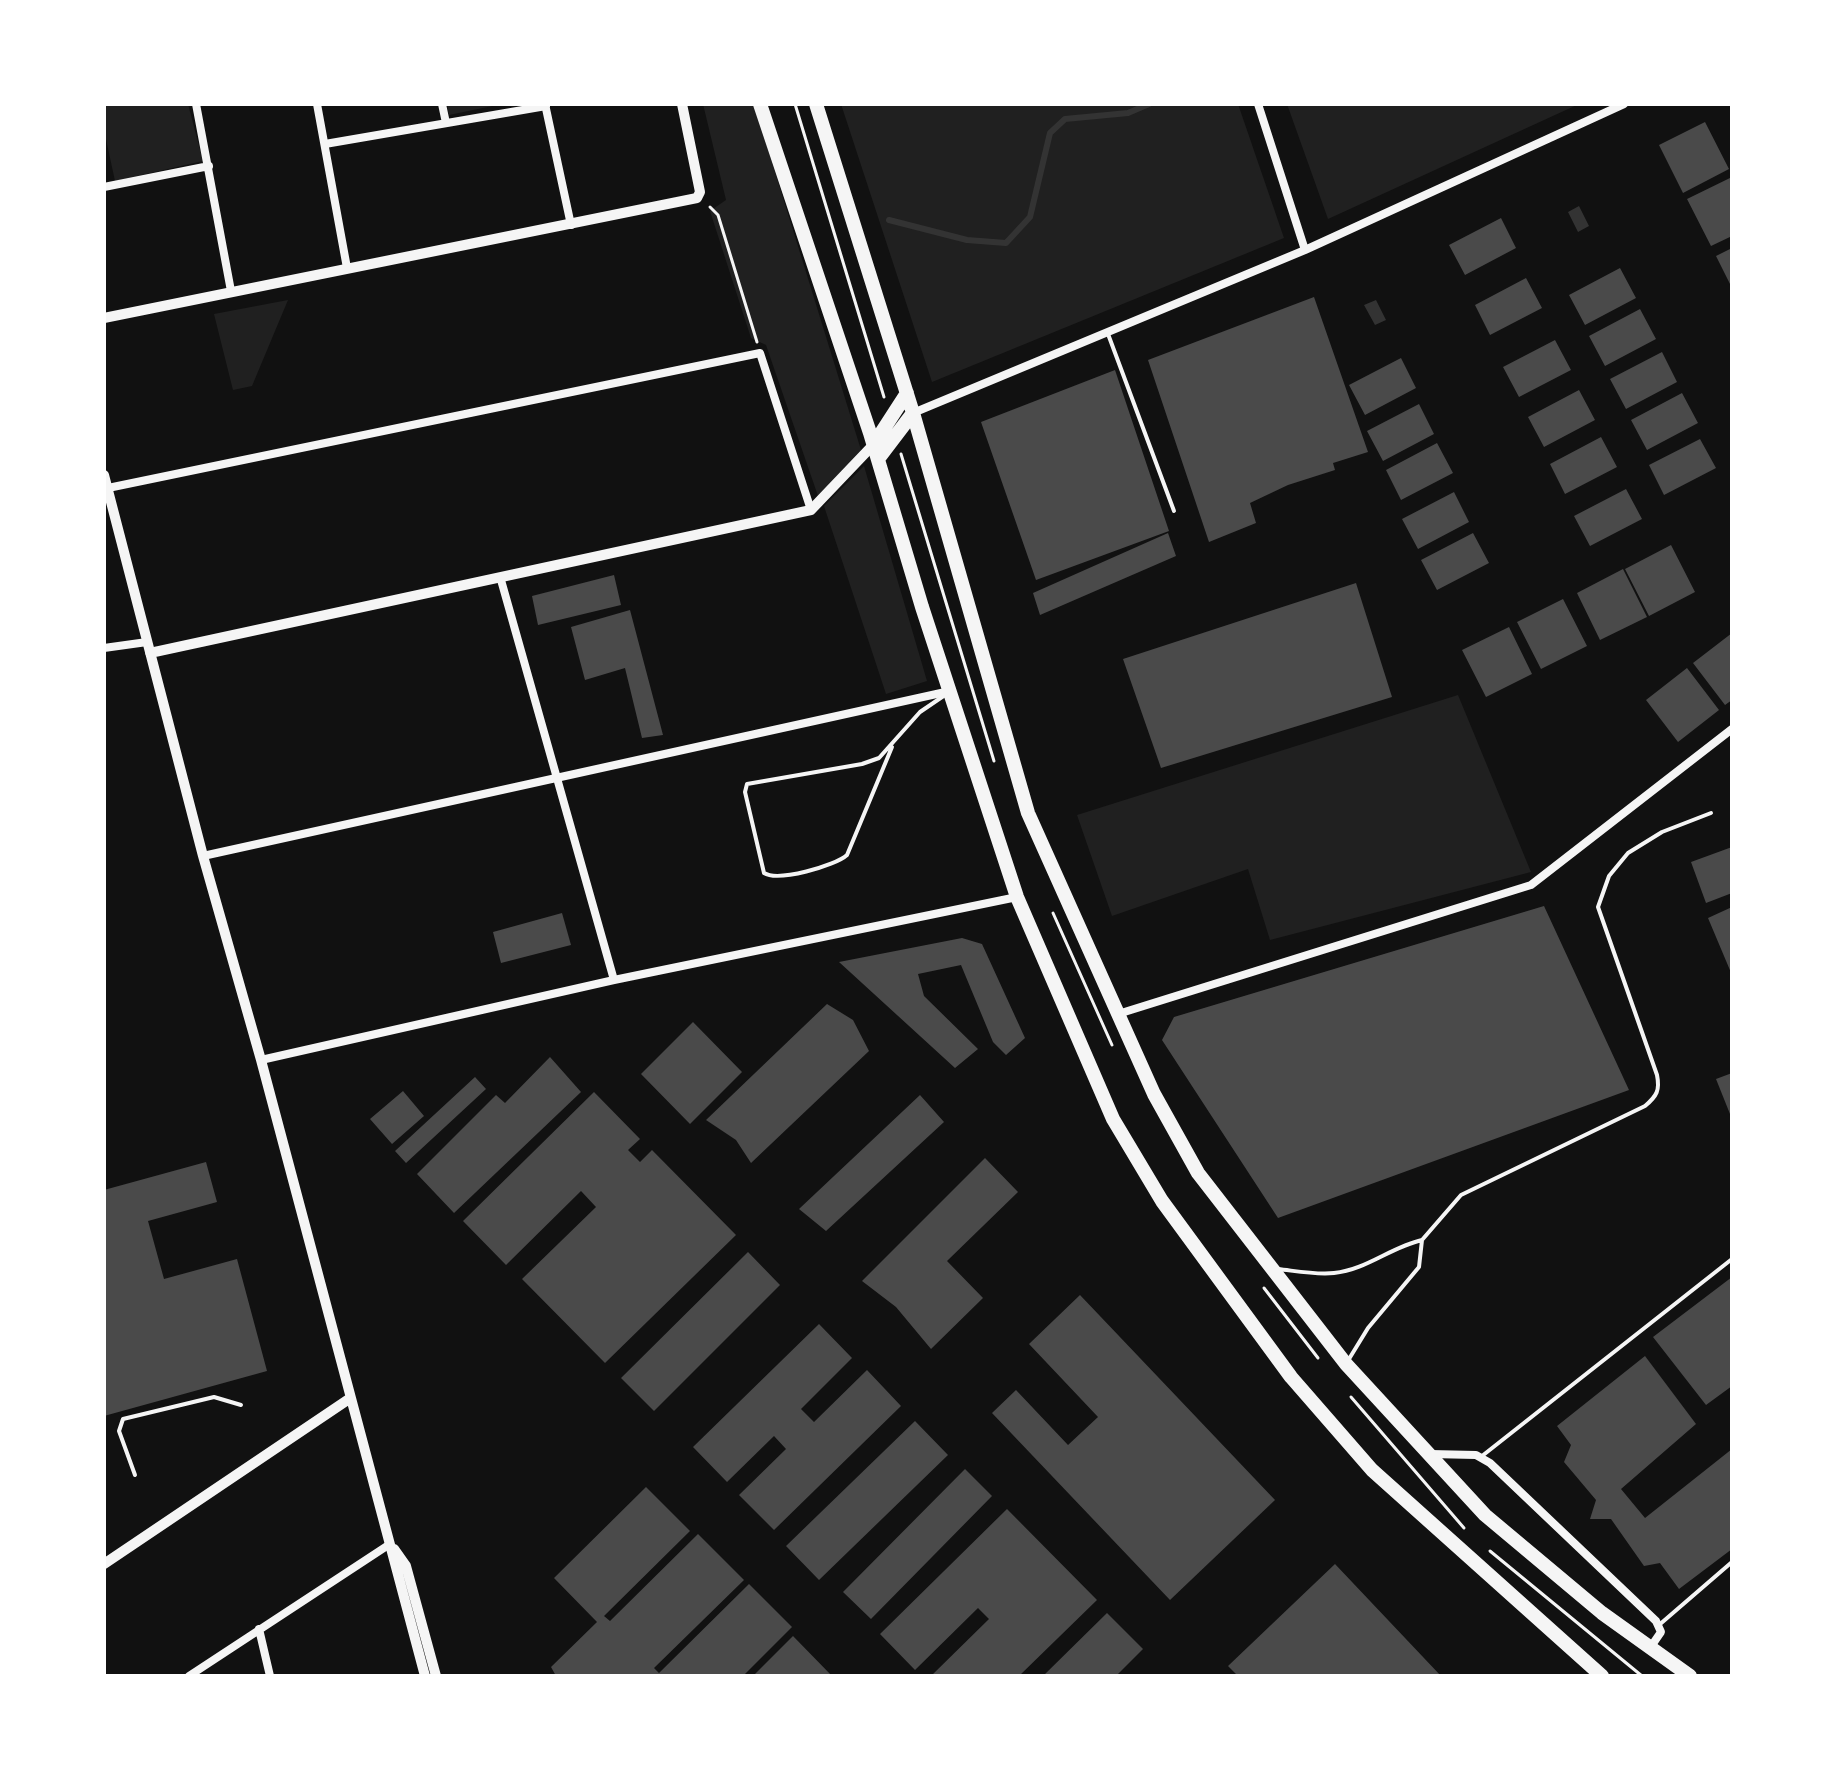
<!DOCTYPE html>
<html>
<head>
<meta charset="utf-8">
<style>
  body { margin:0 }
  #map { position:relative; width:1836px; height:1780px; overflow:hidden; background:#111; font-family:Bitter,serif }
  canvas { display:block }
  .frame { position:absolute; inset:0; border:106px solid #fff; pointer-events:none }
</style>
</head>
<body>
<div id="map">
<canvas width="1836" height="1780"></canvas>
<div class="frame"></div>
</div>
<script>
const g = document.querySelector('canvas').getContext('2d');
g.lineJoin = 'round';
function paint(path, color) { g.fillStyle = color; g.fill(path, 'evenodd'); }
function stroke(path, color, width, dash) { g.strokeStyle = color; g.lineWidth = width; g.lineCap = dash ? 'butt' : 'round'; g.setLineDash(dash || []); g.stroke(path); }
const green = new Path2D(`
  M 104,104 L 188,104 L 203,161 L 115,181 L 104,130 Z
  M 447,104 L 502,104 L 449,115 Z
  M 703,104 L 754,104 L 861,450 L 818,496 L 766,345 L 751,338 L 710,211 L 726,200 Z
  M 841,104 L 1238,104 L 1284,238 L 932,382 Z
  M 1287,104 L 1579,104 L 1328,219 Z
  M 288,300 L 252,386 L 233,390 L 214,314 Z
  M 864,466 L 927,681 L 886,694 L 824,506 Z
  M 1458,695 L 1531,872 L 1270,940 L 1248,869 L 1112,916 L 1077,815 Z`);
const water = new Path2D(`
  M 1579,206 L 1589,226 L 1578,232 L 1568,212 Z
  M 1376,300 L 1386,320 L 1375,325 L 1364,305 Z`);
const stream = new Path2D(`
  M 889,220 L 967,240 L 1006,243 L 1030,217 L 1050,133 L 1065,119 L 1128,113 L 1149,104`);
const building = new Path2D(`
  M 1705,122 L 1729,169 L 1683,193 L 1659,145 Z
  M 1732,177 L 1732,236 L 1711,246 L 1687,199 Z
  M 1501,218 L 1516,248 L 1465,275 L 1449,245 Z
  M 1732,248 L 1732,288 L 1716,256 Z
  M 1620,268 L 1636,298 L 1585,325 L 1569,295 Z
  M 1526,278 L 1542,308 L 1490,335 L 1475,305 Z
  M 1314,297 L 1368,452 L 1333,463 L 1335,470 L 1288,485 L 1250,503 L 1256,523 L 1209,542 L 1148,360 Z
  M 1640,309 L 1656,339 L 1605,366 L 1589,336 Z
  M 1555,340 L 1571,370 L 1519,397 L 1503,367 Z
  M 1662,352 L 1677,382 L 1626,409 L 1610,379 Z
  M 1401,358 L 1416,388 L 1365,415 L 1349,385 Z
  M 1115,370 L 1169,531 L 1036,580 L 981,422 Z
  M 1579,390 L 1595,420 L 1544,447 L 1528,417 Z
  M 1682,393 L 1698,423 L 1647,450 L 1631,420 Z
  M 1419,404 L 1434,434 L 1383,461 L 1367,431 Z
  M 1601,437 L 1617,467 L 1565,494 L 1550,464 Z
  M 1700,439 L 1716,468 L 1664,495 L 1649,465 Z
  M 1437,443 L 1453,473 L 1401,500 L 1386,470 Z
  M 1626,489 L 1642,519 L 1590,546 L 1574,516 Z
  M 1454,492 L 1469,522 L 1418,549 L 1402,519 Z
  M 1168,533 L 1176,556 L 1040,615 L 1033,593 Z
  M 1473,533 L 1489,563 L 1437,590 L 1421,560 Z
  M 1671,545 L 1695,592 L 1649,616 L 1625,569 Z
  M 1623,569 L 1647,617 L 1600,640 L 1577,593 Z
  M 614,575 L 621,605 L 538,625 L 532,596 Z
  M 1356,583 L 1392,697 L 1161,768 L 1123,659 Z
  M 1563,599 L 1587,646 L 1541,669 L 1517,622 Z
  M 630,610 L 663,735 L 642,738 L 625,668 L 585,680 L 571,627 Z
  M 1509,627 L 1532,674 L 1486,697 L 1462,650 Z
  M 1732,633 L 1732,700 L 1725,705 L 1693,663 Z
  M 1687,668 L 1719,710 L 1678,742 L 1646,700 Z
  M 1732,847 L 1732,893 L 1706,903 L 1691,862 Z
  M 1544,906 L 1629,1090 L 1278,1218 L 1162,1040 L 1174,1017 Z
  M 1732,907 L 1732,975 L 1708,918 Z
  M 562,913 L 571,945 L 501,963 L 493,932 Z
  M 962,938 L 982,944 L 1025,1038 L 1006,1055 L 993,1042 L 961,965 L 918,974 L 924,996 L 978,1049 L 955,1068 L 839,962 Z
  M 827,1004 L 853,1020 L 869,1051 L 751,1163 L 736,1140 L 706,1120 Z
  M 693,1022 L 742,1072 L 690,1124 L 641,1074 Z
  M 550,1057 L 581,1092 L 454,1213 L 417,1174 L 496,1095 L 505,1103 Z
  M 1732,1073 L 1732,1119 L 1716,1079 Z
  M 475,1077 L 486,1089 L 406,1163 L 395,1151 Z
  M 403,1091 L 424,1116 L 392,1144 L 370,1119 Z
  M 594,1092 L 640,1139 L 628,1150 L 640,1162 L 652,1150 L 736,1235 L 605,1363 L 522,1279 L 596,1207 L 581,1191 L 506,1265 L 463,1221 Z
  M 920,1095 L 944,1122 L 826,1231 L 799,1209 Z
  M 985,1158 L 1018,1192 L 947,1261 L 983,1298 L 931,1349 L 896,1307 L 862,1281 Z
  M 206,1162 L 217,1202 L 148,1221 L 164,1279 L 237,1259 L 267,1371 L 104,1416 L 104,1190 Z
  M 748,1252 L 780,1285 L 654,1411 L 621,1378 Z
  M 1732,1277 L 1732,1386 L 1706,1405 L 1653,1337 Z
  M 1080,1295 L 1275,1500 L 1170,1600 L 992,1413 L 1016,1390 L 1068,1445 L 1098,1417 L 1029,1344 Z
  M 819,1324 L 852,1358 L 801,1409 L 814,1422 L 867,1370 L 901,1406 L 774,1530 L 739,1495 L 786,1449 L 774,1436 L 727,1482 L 693,1447 Z
  M 1645,1356 L 1696,1424 L 1621,1489 L 1645,1518 L 1732,1449 L 1732,1549 L 1679,1589 L 1660,1563 L 1644,1566 L 1611,1519 L 1590,1519 L 1596,1500 L 1564,1462 L 1571,1445 L 1557,1426 Z
  M 915,1421 L 948,1455 L 819,1580 L 786,1546 Z
  M 965,1469 L 992,1496 L 871,1619 L 843,1592 Z
  M 646,1487 L 690,1531 L 604,1616 L 610,1621 L 698,1534 L 744,1580 L 654,1668 L 659,1673 L 749,1584 L 792,1627 L 743,1676 L 556,1676 L 551,1667 L 597,1622 L 554,1578 Z
  M 1007,1509 L 1097,1600 L 1019,1676 L 931,1676 L 989,1619 L 978,1608 L 915,1670 L 880,1634 Z
  M 1335,1564 L 1441,1676 L 1238,1676 L 1228,1666 Z
  M 1107,1613 L 1143,1649 L 1116,1676 L 1043,1676 Z
  M 793,1636 L 832,1676 L 753,1676 Z`);
const path = new Path2D(`
  M 795,104 L 884,397
  M 710,207 L 718,215 L 757,342
  M 901,454 L 994,761
  M 1053,913 L 1112,1045
  M 1264,1288 L 1318,1358
  M 1351,1397 L 1464,1528
  M 1490,1551 L 1642,1676`);
const service = new Path2D(`
  M 1108,334 L 1174,511
  M 892,747 L 847,855 C 835,866 778,882 764,873 L 745,792 L 747,784 L 862,764 L 879,758 L 920,712 L 945,695
  M 1278,1269 C 1296,1271 1316,1275 1334,1273 C 1366,1270 1391,1247 1422,1240
  M 1349,1359 L 1368,1328 L 1419,1267 L 1422,1240 L 1461,1195 L 1645,1106 C 1657,1096 1660,1090 1657,1075 L 1598,907 L 1609,876 L 1628,853 L 1662,832 L 1711,813
  M 1482,1456 L 1732,1259
  M 135,1475 L 119,1431 L 123,1419 L 214,1397 L 241,1405
  M 1659,1625 L 1732,1562`);
const minor = new Path2D(`
  M 196,104 L 231,291
  M 317,104 L 347,268
  M 442,104 L 446,123
  M 545,104 L 571,225
  M 1258,104 L 1305,250
  M 325,144 L 546,106
  M 104,187 L 209,166
  M 913,413 L 1305,250 L 1624,104
  M 108,488 L 760,353 L 811,510
  M 501,580 L 614,980
  M 104,648 L 147,642
  M 203,856 L 950,691
  M 1118,1014 L 1531,885 L 1732,729
  M 261,1060 L 614,980 L 1017,897
  M 1430,1454 L 1476,1455 L 1490,1463 L 1656,1621 L 1661,1632 L 1650,1648
  M 259,1629 L 270,1676
  M 189,1676 L 390,1544`);
const tertiary = new Path2D(`
  M 104,318 L 697,198 L 700,192 L 682,104
  M 104,475 L 203,856 L 261,1060 L 425,1676
  M 150,653 L 811,510 L 874,444
  M 394,1549 L 406,1566 L 436,1676
  M 104,1564 L 349,1399`);
const primary = new Path2D(`
  M 760,104 L 870,433 L 922,607 L 1017,897 L 1113,1119 L 1162,1201 L 1291,1377 L 1372,1470 L 1602,1676
  M 816,104 L 913,413 L 1028,813 L 1154,1094 L 1198,1173 L 1346,1364 L 1485,1515 L 1602,1613 L 1690,1676
  M 874,444 L 907,393
  M 878,459 L 913,413`);
paint(green, '#202020');
paint(water, '#333');
stroke(stream, '#333', 6);
paint(building, '#4a4a4a');
stroke(path, '#f5f5f5', 3);
stroke(service, '#f5f5f5', 4);
stroke(minor, '#f5f5f5', 8);
stroke(tertiary, '#f5f5f5', 10);
stroke(primary, '#f5f5f5', 14);
</script>
</body>
</html>
